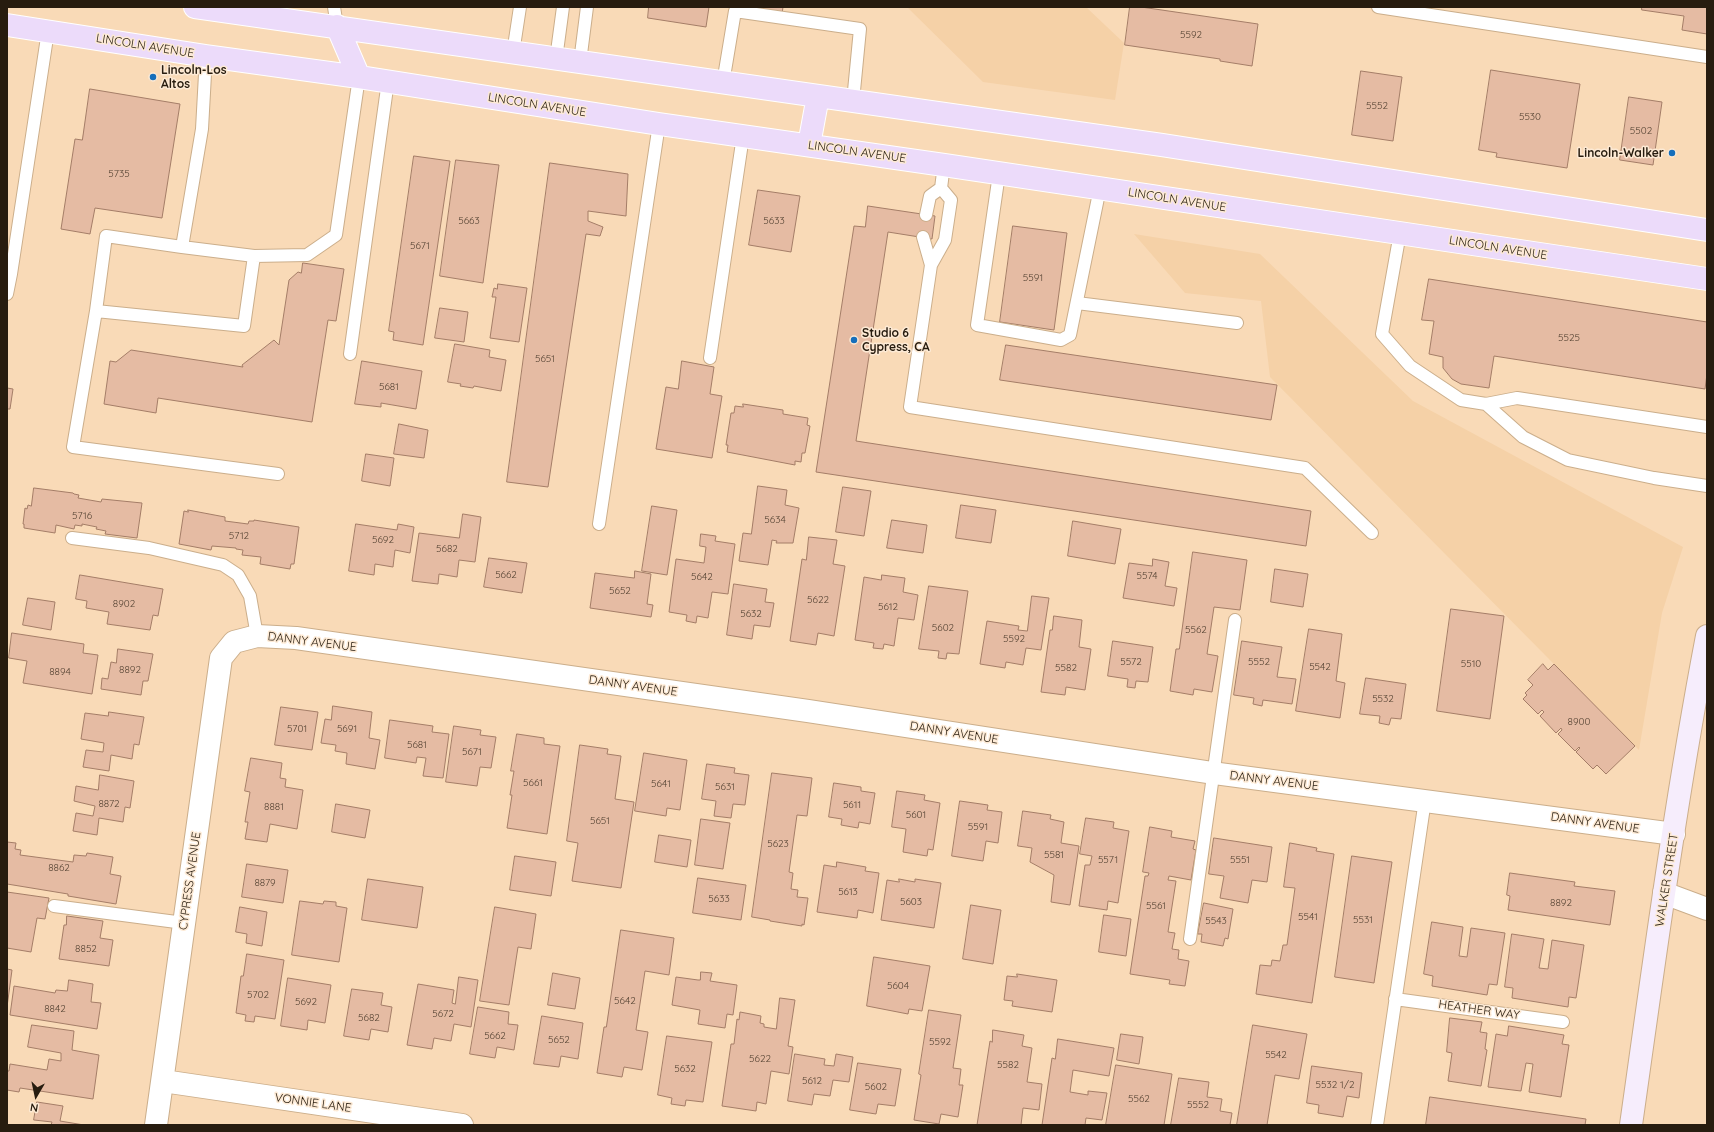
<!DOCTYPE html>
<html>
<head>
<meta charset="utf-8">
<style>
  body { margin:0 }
  #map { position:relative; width:1714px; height:1132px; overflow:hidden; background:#f9dab7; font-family:Quicksand,sans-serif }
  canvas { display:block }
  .frame { position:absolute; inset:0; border:8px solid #271c0f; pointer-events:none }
  .north { position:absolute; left:16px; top:1076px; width:40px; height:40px; -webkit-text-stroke:3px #fdead5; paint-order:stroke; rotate:189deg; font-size:11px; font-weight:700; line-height:16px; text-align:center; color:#271c0f }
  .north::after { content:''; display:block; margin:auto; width:14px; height:18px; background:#271c0f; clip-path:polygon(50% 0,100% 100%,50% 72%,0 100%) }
</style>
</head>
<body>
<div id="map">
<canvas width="1714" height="1132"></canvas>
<div class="frame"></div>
<div class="north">N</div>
</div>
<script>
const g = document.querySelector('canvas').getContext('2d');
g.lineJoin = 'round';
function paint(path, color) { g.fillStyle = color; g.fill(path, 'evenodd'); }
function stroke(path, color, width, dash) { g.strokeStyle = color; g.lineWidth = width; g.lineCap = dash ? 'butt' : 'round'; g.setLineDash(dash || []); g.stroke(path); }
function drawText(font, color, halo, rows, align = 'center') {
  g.font = font + ' Quicksand,sans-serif'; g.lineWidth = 3; g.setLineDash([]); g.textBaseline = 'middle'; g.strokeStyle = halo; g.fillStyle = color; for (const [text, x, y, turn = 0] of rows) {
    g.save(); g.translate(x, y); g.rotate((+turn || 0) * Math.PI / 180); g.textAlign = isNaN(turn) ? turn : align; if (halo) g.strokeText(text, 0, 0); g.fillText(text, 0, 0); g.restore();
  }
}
const built = new Path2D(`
  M 907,7 L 1086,7 L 1124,43 L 1115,100 L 983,82 Z
  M 1134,234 L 1260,254 L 1413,401 L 1683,547 L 1662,613 L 1639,750 L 1270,377 L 1261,301 L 1185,293 Z`);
const building = new Path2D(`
  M 649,7 L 709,7 L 706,27 L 648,18 Z
  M 751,7 L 783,7 L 782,14 L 750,8 Z
  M 1130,7 L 1141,7 L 1258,24 L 1252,66 L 1220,61 L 1220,59 L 1125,45 Z
  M 1642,7 L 1707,7 L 1707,34 L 1682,30 L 1684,16 L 1642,10 Z
  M 1491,70 L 1580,84 L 1567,168 L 1496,157 L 1497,153 L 1479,150 Z
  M 1361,71 L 1402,77 L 1393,141 L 1352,135 Z
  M 90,89 L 180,104 L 162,218 L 95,208 L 90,234 L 61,229 L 75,139 L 82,140 Z
  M 1629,97 L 1662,102 L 1653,165 L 1620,160 Z
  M 414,156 L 450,161 L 423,345 L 393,340 L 394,332 L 389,331 Z
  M 456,160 L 499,165 L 483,283 L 440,276 Z
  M 550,163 L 628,174 L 626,216 L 588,211 L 588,221 L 603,227 L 600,236 L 586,234 L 548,487 L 507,482 Z
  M 758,190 L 800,196 L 791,252 L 749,245 Z
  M 868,206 L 935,216 L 932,239 L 888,232 L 856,441 L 1311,511 L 1306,546 L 816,472 L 854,226 L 865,227 Z
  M 1013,226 L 1067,233 L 1054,330 L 1000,322 Z
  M 303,263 L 344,269 L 336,321 L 328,320 L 312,422 L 158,398 L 156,413 L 104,404 L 110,361 L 116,362 L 131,350 L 243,367 L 242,365 L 274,340 L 279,345 L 289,280 L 298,272 L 301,273 Z
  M 1429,279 L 1707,322 L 1707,374 L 1705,389 L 1494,356 L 1489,388 L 1461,384 L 1452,379 L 1443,368 L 1443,357 L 1429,354 L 1434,321 L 1422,320 Z
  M 498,284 L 527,288 L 519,342 L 490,338 L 496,297 L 492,297 L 494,288 L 497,289 Z
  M 440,308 L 468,312 L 464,342 L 435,338 Z
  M 455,344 L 490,350 L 489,357 L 506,360 L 501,391 L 474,386 L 473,388 L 460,386 L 461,384 L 448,382 Z
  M 1006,345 L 1277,385 L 1271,420 L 1000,380 Z
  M 362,361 L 422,371 L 416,409 L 381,403 L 381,407 L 355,404 Z
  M 682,361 L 714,367 L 710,394 L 722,396 L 712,458 L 656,449 L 666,387 L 678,389 Z
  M 7,388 L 13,389 L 10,409 L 7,409 Z
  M 743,404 L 783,410 L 783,414 L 808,418 L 807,425 L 810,426 L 805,453 L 802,453 L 801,462 L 795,461 L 795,465 L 727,452 L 728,445 L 726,445 L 731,413 L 734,413 L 735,406 L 743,407 Z
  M 399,424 L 428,430 L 424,458 L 394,454 Z
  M 366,454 L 394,458 L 390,486 L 362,481 Z
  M 758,486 L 787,490 L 785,505 L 799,508 L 793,543 L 776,543 L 777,541 L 772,540 L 768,565 L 739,561 L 743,533 L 751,534 Z
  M 843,487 L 871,491 L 864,536 L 836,532 Z
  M 34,488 L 73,493 L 74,494 L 79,495 L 78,498 L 101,502 L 102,499 L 142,503 L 137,538 L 105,534 L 106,531 L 96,529 L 97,527 L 82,524 L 82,526 L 75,525 L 74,529 L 56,525 L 55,533 L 24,528 L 24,524 L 23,524 L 25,508 L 27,509 L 28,505 L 31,506 Z
  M 961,505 L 996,510 L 991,543 L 956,538 Z
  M 652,506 L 677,510 L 667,575 L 642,571 Z
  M 188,510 L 225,517 L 225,521 L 248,524 L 249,521 L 254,521 L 254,520 L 299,527 L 294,564 L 291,564 L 290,569 L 260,564 L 261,557 L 242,555 L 243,550 L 236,549 L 236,548 L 212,546 L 211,550 L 179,544 L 184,511 L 188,512 Z
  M 463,514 L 481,517 L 475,562 L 459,560 L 457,577 L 439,574 L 438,584 L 412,581 L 419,533 L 459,538 Z
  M 892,520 L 927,525 L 923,553 L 887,548 Z
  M 1073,521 L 1121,529 L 1115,564 L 1068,556 Z
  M 356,524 L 397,530 L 398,524 L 414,527 L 410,553 L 395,550 L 393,567 L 375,564 L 374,575 L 349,571 Z
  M 701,534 L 716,536 L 715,541 L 735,544 L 728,594 L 712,592 L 708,618 L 697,616 L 696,623 L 686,621 L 687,615 L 669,612 L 676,559 L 704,563 L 706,547 L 700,546 Z
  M 809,537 L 837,540 L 833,564 L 845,566 L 834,636 L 818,633 L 816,645 L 790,641 L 802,559 L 806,560 Z
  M 1193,552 L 1247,560 L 1240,610 L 1214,607 L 1207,654 L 1218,656 L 1212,692 L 1194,689 L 1193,695 L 1170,691 L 1176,649 L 1179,649 Z
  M 489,558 L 527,563 L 522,593 L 484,587 Z
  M 1153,559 L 1169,562 L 1165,586 L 1177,588 L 1174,606 L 1123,598 L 1129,563 L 1152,566 Z
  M 1275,569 L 1308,574 L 1303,607 L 1271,602 Z
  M 635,571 L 651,574 L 647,604 L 653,605 L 651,617 L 590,608 L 595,573 L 634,578 Z
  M 80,575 L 163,589 L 158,616 L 153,615 L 150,630 L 107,624 L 109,612 L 86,608 L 87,601 L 76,599 Z
  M 882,575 L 905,578 L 903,592 L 918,595 L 914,620 L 898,618 L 894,646 L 884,644 L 883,649 L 873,648 L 874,643 L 855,640 L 864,577 L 881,580 Z
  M 734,584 L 767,589 L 765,602 L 774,603 L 770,627 L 754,625 L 752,639 L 727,635 Z
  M 929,586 L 968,591 L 959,654 L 947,653 L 946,659 L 938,658 L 939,651 L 919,649 Z
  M 1032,596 L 1049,598 L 1041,650 L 1026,648 L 1023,665 L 1006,662 L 1005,668 L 980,664 L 987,621 L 1019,626 L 1018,630 L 1027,631 Z
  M 28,598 L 55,602 L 51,630 L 23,625 Z
  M 1451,609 L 1504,616 L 1490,719 L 1437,711 Z
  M 1054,616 L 1082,620 L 1079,647 L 1091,649 L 1085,690 L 1066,687 L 1065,695 L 1041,692 L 1050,630 L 1052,630 Z
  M 1309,629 L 1342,634 L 1336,681 L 1345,683 L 1340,718 L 1296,711 Z
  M 12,633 L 84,644 L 83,653 L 98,655 L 92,694 L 23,683 L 27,661 L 9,658 Z
  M 1113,641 L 1153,647 L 1148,682 L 1136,681 L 1135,688 L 1127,687 L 1128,679 L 1108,676 Z
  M 1242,641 L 1282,647 L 1277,677 L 1296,679 L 1292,704 L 1263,700 L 1262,706 L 1253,704 L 1254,698 L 1234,695 Z
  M 118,649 L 153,654 L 148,681 L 143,681 L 141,695 L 101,689 L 102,678 L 108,679 L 111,662 L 116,663 Z
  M 1543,664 L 1548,670 L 1554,664 L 1635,746 L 1606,774 L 1597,765 L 1593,769 L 1576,752 L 1580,748 L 1579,747 L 1575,751 L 1558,734 L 1562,730 L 1561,728 L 1556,733 L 1540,716 L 1544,712 L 1542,710 L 1538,714 L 1523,699 L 1527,695 L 1525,693 L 1533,685 L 1528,680 Z
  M 1366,678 L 1406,684 L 1401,719 L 1391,718 L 1389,725 L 1379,723 L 1380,716 L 1360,714 Z
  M 333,706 L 372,712 L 369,738 L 380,740 L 375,769 L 346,764 L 347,753 L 335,751 L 336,745 L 321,743 L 325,719 L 331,720 Z
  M 281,707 L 318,712 L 312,750 L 275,745 Z
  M 109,712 L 144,717 L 139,745 L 134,744 L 132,759 L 111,755 L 109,771 L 83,767 L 86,750 L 103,752 L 104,743 L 81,739 L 85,713 L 108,716 Z
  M 390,720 L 433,726 L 432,732 L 449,734 L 443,778 L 423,776 L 426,758 L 417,757 L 416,763 L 385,758 Z
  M 454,726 L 481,730 L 480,735 L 496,737 L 491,768 L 480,767 L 477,786 L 446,782 Z
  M 517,734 L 544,738 L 544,744 L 560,746 L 547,834 L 507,828 L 512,795 L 510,795 L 514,771 L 511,771 Z
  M 580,745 L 608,749 L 607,754 L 621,756 L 615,799 L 634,802 L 621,888 L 572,881 L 578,843 L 567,841 Z
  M 644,753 L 687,760 L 680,810 L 667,808 L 666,816 L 635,811 Z
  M 251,758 L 282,763 L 280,778 L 286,779 L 285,787 L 303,790 L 297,829 L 270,824 L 267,842 L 245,839 L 248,822 L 245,822 L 250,792 L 245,791 Z
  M 707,764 L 735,768 L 734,773 L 749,775 L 745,805 L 733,804 L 731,818 L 714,816 L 716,801 L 702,799 Z
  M 772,773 L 812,778 L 807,816 L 797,815 L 789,872 L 793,873 L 791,889 L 798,890 L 797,897 L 808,898 L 804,925 L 802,924 L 802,926 L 770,921 L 770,920 L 752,917 Z
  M 100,775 L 134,781 L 130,808 L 125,807 L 123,822 L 99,818 L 97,835 L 73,831 L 76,813 L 93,816 L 95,806 L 74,801 L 76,786 L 98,790 Z
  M 834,783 L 861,787 L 861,791 L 875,793 L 870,824 L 859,822 L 858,828 L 841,825 L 842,819 L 829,817 Z
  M 897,791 L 925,795 L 924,800 L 940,803 L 933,850 L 928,849 L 927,856 L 903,852 L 906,829 L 892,827 Z
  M 960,801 L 988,805 L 987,810 L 1002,812 L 998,843 L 986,841 L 983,861 L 952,856 Z
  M 336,804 L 370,810 L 365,838 L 332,832 Z
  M 1023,811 L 1051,815 L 1050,819 L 1064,822 L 1061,843 L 1079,846 L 1070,905 L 1051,902 L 1054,875 L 1030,862 L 1032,848 L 1018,846 Z
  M 1086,818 L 1114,822 L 1113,828 L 1129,831 L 1118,903 L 1108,901 L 1107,910 L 1079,906 L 1085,865 L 1090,865 L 1092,856 L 1080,854 Z
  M 701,819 L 730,823 L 723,869 L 695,865 Z
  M 1150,827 L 1172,831 L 1171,837 L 1195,841 L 1193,849 L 1196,850 L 1191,880 L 1169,876 L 1168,880 L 1176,881 L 1168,932 L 1175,933 L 1172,949 L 1179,950 L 1178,959 L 1189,961 L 1185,986 L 1169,984 L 1170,980 L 1130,974 L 1145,876 L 1148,876 L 1149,873 L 1143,872 Z
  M 659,835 L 691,840 L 687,867 L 655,862 Z
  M 1214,838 L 1272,847 L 1267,882 L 1252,880 L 1248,903 L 1220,898 L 1224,876 L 1209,874 Z
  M 7,842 L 16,843 L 15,849 L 21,850 L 20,855 L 73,862 L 74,855 L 86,856 L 87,853 L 113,857 L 110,874 L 121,876 L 116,904 L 68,896 L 68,894 L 7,884 Z
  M 1290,843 L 1317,848 L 1316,851 L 1334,854 L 1312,1003 L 1256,994 L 1260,965 L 1271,966 L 1272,960 L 1280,961 L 1283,945 L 1287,945 L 1295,888 L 1284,887 Z
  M 515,856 L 556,862 L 551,896 L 510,890 Z
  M 1352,856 L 1392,862 L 1374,983 L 1335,977 Z
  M 837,862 L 866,867 L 865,871 L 879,873 L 873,913 L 858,910 L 857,918 L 817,912 L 824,865 L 836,867 Z
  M 247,864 L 288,870 L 283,903 L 242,897 Z
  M 1510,873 L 1575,882 L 1574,886 L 1615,891 L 1610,925 L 1508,910 L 1510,896 L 1507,895 Z
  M 698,878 L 746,885 L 741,920 L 693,913 Z
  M 368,879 L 423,887 L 417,928 L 362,920 Z
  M 899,879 L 915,882 L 915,879 L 941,883 L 934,928 L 881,920 L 887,880 L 899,882 Z
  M 7,892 L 49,898 L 45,919 L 37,918 L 31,952 L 7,948 Z
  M 300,901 L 323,904 L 324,901 L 336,902 L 336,906 L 347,908 L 339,962 L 292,955 Z
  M 1204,903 L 1233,909 L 1228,939 L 1225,938 L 1223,946 L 1201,942 L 1202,934 L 1198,934 Z
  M 971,905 L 1001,910 L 993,964 L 963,959 Z
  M 240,907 L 267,912 L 262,946 L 246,943 L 247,934 L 236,932 Z
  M 495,907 L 536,914 L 531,949 L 518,947 L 509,1005 L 480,1001 Z
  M 1104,915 L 1131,919 L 1126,956 L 1099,952 Z
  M 67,916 L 103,921 L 100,938 L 113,940 L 109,966 L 59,959 L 64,925 L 66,925 Z
  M 1432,922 L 1463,927 L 1459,956 L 1467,957 L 1471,928 L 1505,933 L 1497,985 L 1489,984 L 1487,995 L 1432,986 L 1433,976 L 1424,974 Z
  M 621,930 L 674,938 L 669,975 L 645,971 L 636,1030 L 648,1032 L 642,1070 L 624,1067 L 622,1077 L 597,1073 L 604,1027 L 606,1027 Z
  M 1512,934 L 1544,939 L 1539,968 L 1548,969 L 1552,940 L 1584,945 L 1576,998 L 1569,997 L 1568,1007 L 1512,998 L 1513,988 L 1505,987 Z
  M 247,954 L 284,960 L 275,1019 L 255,1016 L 254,1022 L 245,1021 L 246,1015 L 236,1013 L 241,976 L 243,976 Z
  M 874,957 L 930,966 L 922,1011 L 909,1009 L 908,1014 L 867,1006 Z
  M 7,969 L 12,970 L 7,1007 Z
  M 701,972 L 712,973 L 710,981 L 737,985 L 733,1015 L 727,1014 L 725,1028 L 698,1024 L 700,1010 L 672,1005 L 676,977 L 698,980 L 700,980 Z
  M 553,973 L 580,978 L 575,1009 L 548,1005 Z
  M 1017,974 L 1057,980 L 1052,1012 L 1012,1006 L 1013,1001 L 1004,1000 L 1007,976 L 1017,977 Z
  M 459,977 L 478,980 L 471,1027 L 454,1024 L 451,1041 L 434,1038 L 432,1049 L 407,1045 L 418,984 L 454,990 L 452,1003 L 455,1004 Z
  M 288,978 L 331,985 L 325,1023 L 308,1020 L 307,1030 L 281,1026 Z
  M 69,980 L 93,984 L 91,1002 L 101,1003 L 97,1029 L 10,1015 L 14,986 L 55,993 L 56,990 L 67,991 Z
  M 352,989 L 383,993 L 381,1005 L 392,1007 L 388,1032 L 371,1029 L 369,1040 L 344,1036 Z
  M 780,998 L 795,1000 L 788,1046 L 793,1047 L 789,1074 L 771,1071 L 766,1104 L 757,1102 L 756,1111 L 722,1106 L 731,1044 L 734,1044 L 737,1019 L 739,1020 L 740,1012 L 761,1016 L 760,1023 L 764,1024 L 764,1027 L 776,1029 Z
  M 478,1007 L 509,1012 L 508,1024 L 518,1025 L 514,1050 L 497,1047 L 495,1058 L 470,1054 Z
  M 929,1010 L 961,1015 L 953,1068 L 961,1069 L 959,1085 L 963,1085 L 958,1117 L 941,1114 L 939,1124 L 914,1120 L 921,1075 L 919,1074 Z
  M 542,1016 L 583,1023 L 578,1059 L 561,1056 L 559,1067 L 534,1064 Z
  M 1450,1018 L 1482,1022 L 1480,1032 L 1487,1033 L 1485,1049 L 1487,1050 L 1481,1086 L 1448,1081 L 1452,1053 L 1447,1052 Z
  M 32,1025 L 74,1031 L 72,1050 L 99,1055 L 93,1099 L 20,1088 L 19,1092 L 7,1090 L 7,1071 L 9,1071 L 10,1064 L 47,1070 L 49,1059 L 61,1061 L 61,1053 L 28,1047 Z
  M 1253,1025 L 1307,1034 L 1299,1079 L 1275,1075 L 1267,1125 L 1237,1125 Z
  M 1509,1026 L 1564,1035 L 1562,1044 L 1569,1045 L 1561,1097 L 1529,1092 L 1533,1064 L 1526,1063 L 1521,1091 L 1488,1087 L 1496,1034 L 1507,1036 Z
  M 993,1030 L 1024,1035 L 1022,1046 L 1032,1048 L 1027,1082 L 1042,1084 L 1039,1110 L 1023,1108 L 1021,1125 L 977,1125 L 990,1041 L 992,1042 Z
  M 1121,1034 L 1143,1037 L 1139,1064 L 1117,1060 Z
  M 667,1036 L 712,1042 L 703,1102 L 686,1100 L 685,1106 L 671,1104 L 672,1098 L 658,1095 Z
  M 1058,1039 L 1114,1048 L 1109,1076 L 1073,1070 L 1070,1092 L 1088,1095 L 1088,1091 L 1107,1093 L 1102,1120 L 1086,1118 L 1085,1125 L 1042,1125 L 1052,1058 L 1055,1059 Z
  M 795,1054 L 825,1059 L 824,1065 L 834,1066 L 836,1054 L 853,1057 L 849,1082 L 833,1080 L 830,1096 L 814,1094 L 812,1105 L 788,1101 Z
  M 858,1063 L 901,1069 L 895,1106 L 878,1104 L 876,1114 L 850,1110 Z
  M 1116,1065 L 1172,1074 L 1164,1125 L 1106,1125 Z
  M 1312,1066 L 1362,1073 L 1359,1098 L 1347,1096 L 1343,1117 L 1318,1113 L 1319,1105 L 1307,1103 Z
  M 1179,1078 L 1209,1082 L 1207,1097 L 1222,1099 L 1220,1111 L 1232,1113 L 1230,1125 L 1171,1125 Z
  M 1430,1097 L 1586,1119 L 1585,1125 L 1426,1125 Z
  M 37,1102 L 63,1106 L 60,1121 L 84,1125 L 51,1125 L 52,1122 L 34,1120 Z`);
const service = new Path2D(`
  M 334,7 L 337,26
  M 1378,7 L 1707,57
  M 513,53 L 520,7
  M 206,56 L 202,129 L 182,247 L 106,236 L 96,311 L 244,326 L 254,256 L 307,255 L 336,235 L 359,77
  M 556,59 L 563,7
  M 580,62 L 587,7
  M 723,83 L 735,11 L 860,29 L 853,101
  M 999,174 L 977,325 L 1061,340 L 1070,335 L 1100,188
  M 941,188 L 951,200 L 945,240 L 931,265 L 910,407 L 1305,468 L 1372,533
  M 926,215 L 930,196 L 941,188 L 944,165
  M 1400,233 L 1382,334 L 1410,366 L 1461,400 L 1486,404 L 1517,398 L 1707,427
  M 923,237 L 931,265
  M 182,247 L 254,256
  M 7,273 L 11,274 L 48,31
  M 7,294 L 11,274
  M 1077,303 L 1237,323
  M 96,311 L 73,447 L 278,474
  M 350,354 L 388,81
  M 710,358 L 743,136
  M 1486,404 L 1523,437 L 1568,460 L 1654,478 L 1707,486
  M 599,524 L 659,124
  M 72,538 L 149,548 L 223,565 L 238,575 L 250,596 L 257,636
  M 54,906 L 184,923
  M 1190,939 L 1235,620
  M 1395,999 L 1563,1022
  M 1377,1125 L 1425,800`);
const minor = new Path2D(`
  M 1664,893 L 1707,909
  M 163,1081 L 462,1125
  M 156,1125 L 221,658 L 234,642 L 257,636 L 296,638 L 808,711 L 1213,773 L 1674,834`);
const secondary = new Path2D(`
  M 1631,1125 C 1654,962 1676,798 1707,636`);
const primary = new Path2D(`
  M 195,7 L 1162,145 L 1707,230
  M 7,25 L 206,56 L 359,77 L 659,124 L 944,165 L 1707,279
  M 337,26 L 359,77
  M 809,145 L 818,96`);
const markers = [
  [153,77,4,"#156ebb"],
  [1672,153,4,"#156ebb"],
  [854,340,4,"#156ebb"]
];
const numberNames = [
  ["5592",1191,35],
  ["5552",1377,106],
  ["5530",1530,117],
  ["5502",1641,131],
  ["5735",119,174],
  ["5663",469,221],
  ["5633",774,221],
  ["5671",420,246],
  ["5591",1033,278],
  ["5525",1569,338],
  ["5651",545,359],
  ["5681",389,387],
  ["5716",82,516],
  ["5634",775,520],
  ["5712",239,536],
  ["5692",383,540],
  ["5682",447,549],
  ["5662",506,575],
  ["5574",1147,576],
  ["5642",702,577],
  ["5652",620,591],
  ["5622",818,600],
  ["8902",124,604],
  ["5612",888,607],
  ["5632",751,614],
  ["5602",943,628],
  ["5562",1196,630],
  ["5592",1014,639],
  ["5572",1131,662],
  ["5552",1259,662],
  ["5510",1471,664],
  ["5542",1320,667],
  ["5582",1066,668],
  ["8892",130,670],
  ["8894",60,672],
  ["5532",1383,699],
  ["8900",1579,722],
  ["5701",297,729],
  ["5691",347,729],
  ["5681",417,745],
  ["5671",472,752],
  ["5661",533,783],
  ["5641",661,784],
  ["5631",725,787],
  ["8872",109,804],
  ["5611",852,805],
  ["8881",274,807],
  ["5601",916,815],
  ["5651",600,821],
  ["5591",978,827],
  ["5623",778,844],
  ["5581",1054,855],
  ["5571",1108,860],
  ["5551",1240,860],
  ["8862",59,868],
  ["8879",265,883],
  ["5613",848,892],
  ["5633",719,899],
  ["5603",911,902],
  ["8892",1561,903],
  ["5561",1156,906],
  ["5541",1308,917],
  ["5531",1363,920],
  ["5543",1216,921],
  ["8852",86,949],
  ["5604",898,986],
  ["5702",258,995],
  ["5642",625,1001],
  ["5692",306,1002],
  ["8842",55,1009],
  ["5672",443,1014],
  ["5682",369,1018],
  ["5662",495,1036],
  ["5652",559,1040],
  ["5592",940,1042],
  ["5542",1276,1055],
  ["5622",760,1059],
  ["5582",1008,1065],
  ["5632",685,1069],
  ["5612",812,1081],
  ["5532 1/2",1335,1085],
  ["5602",876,1087],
  ["5562",1139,1099],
  ["5552",1198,1105]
];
const streetNames = [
  ["LINCOLN AVENUE",145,46,9],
  ["LINCOLN AVENUE",537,105,9],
  ["LINCOLN AVENUE",857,152,8],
  ["LINCOLN AVENUE",1177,200,9],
  ["LINCOLN AVENUE",1498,248,9],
  ["DANNY AVENUE",312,642,7],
  ["DANNY AVENUE",633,686,8],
  ["DANNY AVENUE",954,733,9],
  ["DANNY AVENUE",1274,781,7],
  ["DANNY AVENUE",1595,823,8],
  ["WALKER STREET",1667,880,-81],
  ["CYPRESS AVENUE",190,881,-82],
  ["HEATHER WAY",1479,1010,8],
  ["VONNIE LANE",313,1103,8]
];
const poiNames = [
  ["Lincoln-Los",161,70],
  ["Altos",161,84],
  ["Lincoln-Walker",1664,153,"right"],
  ["Studio 6",862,333],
  ["Cypress, CA",862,347]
];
paint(built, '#f5d1a7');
paint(building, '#e5bba3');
stroke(building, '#a47d67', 1);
stroke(service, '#cbae8b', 14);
stroke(minor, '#cbae8b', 24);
stroke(secondary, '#cbae8b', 24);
stroke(primary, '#fff', 24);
stroke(service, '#fff', 12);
stroke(minor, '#fff', 22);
stroke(secondary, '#f6edfc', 22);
stroke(primary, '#ecdbfa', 22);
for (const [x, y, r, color] of markers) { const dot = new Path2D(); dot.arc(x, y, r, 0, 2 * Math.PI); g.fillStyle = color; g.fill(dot); stroke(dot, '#fdead5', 1.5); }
drawText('10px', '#564434', null, numberNames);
drawText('12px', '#271c0f', '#fdead5', streetNames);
drawText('bold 12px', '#271c0f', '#fdead5', poiNames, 'left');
</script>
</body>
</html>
